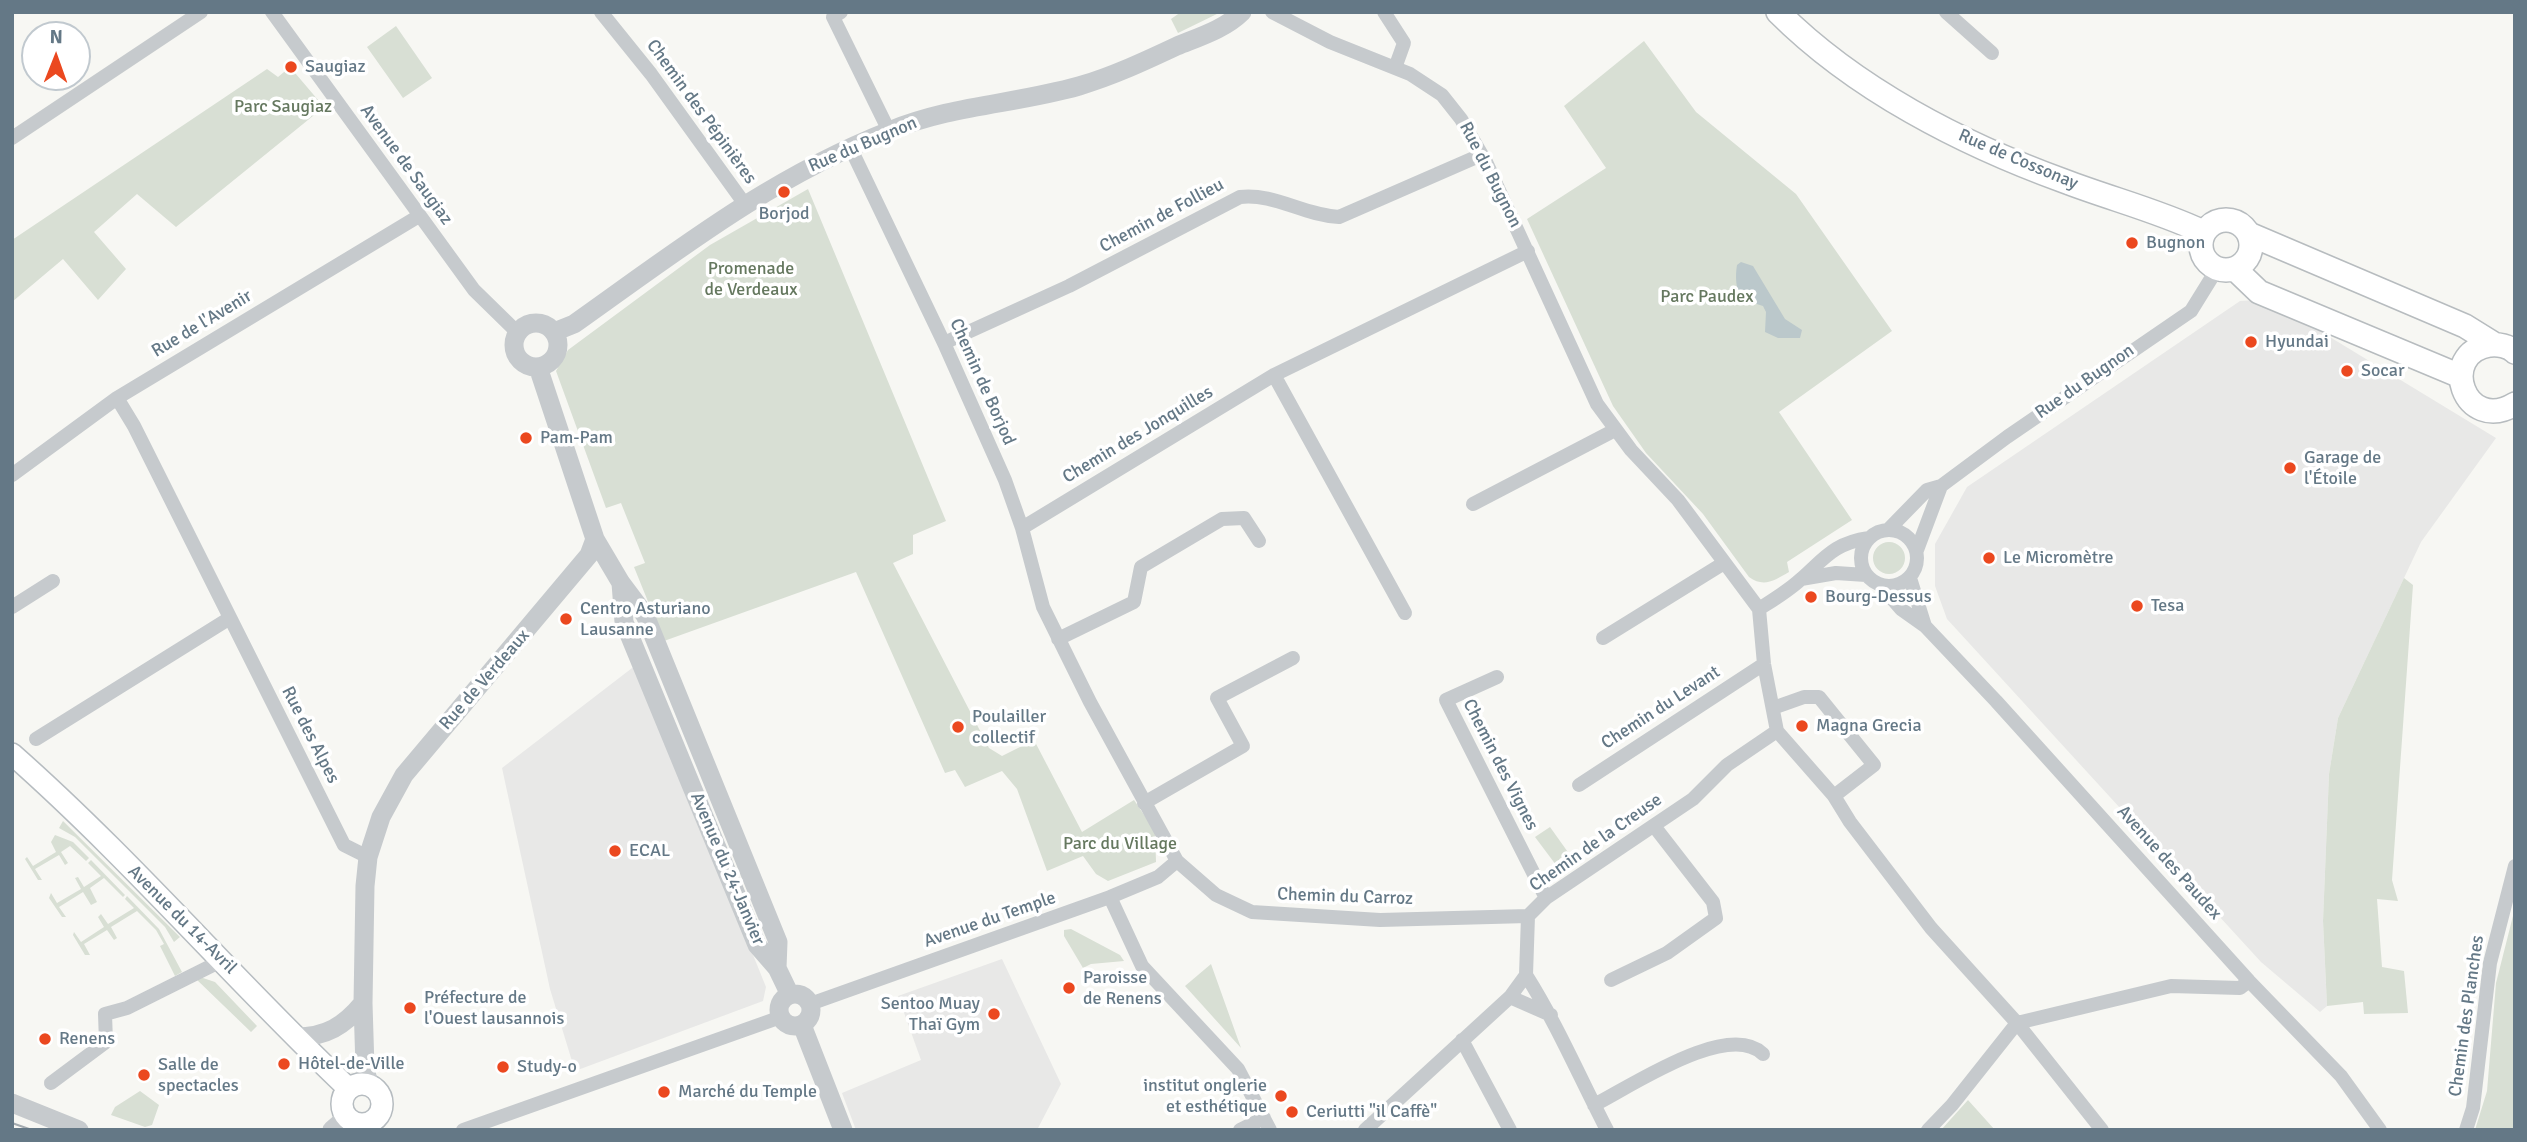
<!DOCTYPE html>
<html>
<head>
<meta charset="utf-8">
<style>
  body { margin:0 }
  #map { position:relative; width:2527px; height:1142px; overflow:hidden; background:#f7f7f3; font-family:Signika,sans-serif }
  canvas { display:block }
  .frame { position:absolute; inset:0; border:14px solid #647886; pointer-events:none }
  .north { position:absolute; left:21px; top:21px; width:70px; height:70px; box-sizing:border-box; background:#fff; border:2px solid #c1c9cf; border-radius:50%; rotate:1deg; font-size:19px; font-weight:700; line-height:28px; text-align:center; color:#647886 }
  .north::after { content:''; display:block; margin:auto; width:24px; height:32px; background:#eb481f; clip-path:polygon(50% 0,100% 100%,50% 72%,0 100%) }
</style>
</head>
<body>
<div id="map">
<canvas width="2527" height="1142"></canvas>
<div class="frame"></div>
<div class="north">N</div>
</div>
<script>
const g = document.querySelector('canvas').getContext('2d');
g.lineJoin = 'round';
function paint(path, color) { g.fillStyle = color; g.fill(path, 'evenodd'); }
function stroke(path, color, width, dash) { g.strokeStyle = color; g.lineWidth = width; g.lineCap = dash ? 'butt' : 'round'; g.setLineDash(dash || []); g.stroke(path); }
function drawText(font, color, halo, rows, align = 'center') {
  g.font = font + ' Signika,sans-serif'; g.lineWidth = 7; g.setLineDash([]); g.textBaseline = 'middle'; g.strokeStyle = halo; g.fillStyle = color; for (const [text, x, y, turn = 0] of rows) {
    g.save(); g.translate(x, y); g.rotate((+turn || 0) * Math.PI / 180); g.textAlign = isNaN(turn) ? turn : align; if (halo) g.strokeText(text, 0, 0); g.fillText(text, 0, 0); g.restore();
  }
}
const built = new Path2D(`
  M 2257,300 L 2292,314 L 2496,438 L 2421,542 L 2338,718 L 2329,774 L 2323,921 L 2327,1006 L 2320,1012 L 2261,962 L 1947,619 L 1935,586 L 1935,544 L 1967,487 L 2240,301 Z
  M 636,665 L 766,987 L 763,1001 L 575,1071 L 550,989 L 502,768 Z
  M 1002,959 L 1061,1084 L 1037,1130 L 856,1130 L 842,1093 L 921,1060 L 898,996 Z`);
const green = new Path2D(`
  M 1181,12 L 1221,12 L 1178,33 L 1171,19 Z
  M 396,26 L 432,78 L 403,98 L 367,47 Z
  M 1644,41 L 1696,112 L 1796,194 L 1892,331 L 1779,412 L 1852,520 L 1787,562 L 1789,572 C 1775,580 1764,588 1749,577 L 1703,514 L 1646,453 L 1613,406 L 1527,219 L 1606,168 L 1564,106 Z
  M 290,67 L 324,107 L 176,227 L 137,194 L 94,232 L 126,269 L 98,300 L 63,259 L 12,302 L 12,240 L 267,69 L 278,77 Z
  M 808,189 L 946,521 L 913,535 L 913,554 L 893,563 L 989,748 L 1002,756 L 1034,740 L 1082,832 L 1134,800 L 1155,831 L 1156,862 L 1108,881 L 1096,874 L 1083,856 L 1047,871 L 1017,789 L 1002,771 L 965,787 L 955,770 L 945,773 L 856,572 L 664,641 L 634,567 L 645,563 L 621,503 L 606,508 L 556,371 L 568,350 L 710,245 Z
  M1873 558a16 16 0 1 1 32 0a16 16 0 1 1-32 0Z
  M 2404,578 L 2413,585 L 2392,880 L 2398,901 L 2377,899 L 2382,967 L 2404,971 L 2408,1013 L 2364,1014 L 2363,1002 L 2327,1006 L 2323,921 L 2329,774 L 2338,718 Z
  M 63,821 L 180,937 L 174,942 L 165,927 L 75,837 L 59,828 Z
  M 1550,827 L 1570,855 L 1556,865 L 1535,837 Z
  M 55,835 L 73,842 L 89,858 L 86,861 L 70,846 L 61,852 L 68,863 L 65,865 L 59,855 L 35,869 L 42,880 L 38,880 L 25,859 L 27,857 L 33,866 L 56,852 L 51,842 Z
  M 91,860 L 125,895 L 123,897 L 104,878 L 90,888 L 97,902 L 91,905 L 83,892 L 59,907 L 66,917 L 62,917 L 49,898 L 51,893 L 57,903 L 81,889 L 75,878 L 78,877 L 84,887 L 101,876 L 88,863 Z
  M 127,896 L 159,929 L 182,972 L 175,976 L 160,946 L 164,944 L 156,930 L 137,911 L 111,927 L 117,938 L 114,940 L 107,930 L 84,944 L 90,955 L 85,955 L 73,935 L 74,932 L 81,942 L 104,927 L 98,917 L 101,914 L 108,924 L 134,908 L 125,899 Z
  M 2515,908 L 2515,1130 L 2475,1130 L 2487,1091 L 2496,983 Z
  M 1071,929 L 1120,955 L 1124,961 L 1091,964 L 1083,968 L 1064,936 L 1064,930 Z
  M 1211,964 L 1241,1048 L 1185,986 Z
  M 200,977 L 215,982 L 257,1026 L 251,1032 L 195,978 Z
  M 140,1091 L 159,1105 L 152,1125 L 145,1127 L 111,1115 L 115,1107 Z
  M 1968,1100 L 1995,1130 L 1941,1130 Z`);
const water = new Path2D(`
  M 1741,262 L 1753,266 L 1785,319 L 1802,330 L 1800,338 L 1778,338 L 1765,332 L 1766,312 L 1763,306 L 1741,299 C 1736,289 1735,277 1737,265 Z`);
const minor = new Path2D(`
  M 272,12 L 474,290 L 518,333
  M 601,12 L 651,74 L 744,203
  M 841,12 L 833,17 L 889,131
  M 1272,12 L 1330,42 L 1410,74 L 1442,95 L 1461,119 L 1486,162 L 1597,404 L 1631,450 L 1678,500 L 1759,609
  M 1384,12 L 1404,43 L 1395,68
  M 1946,12 L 1992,53
  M 12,138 L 201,12
  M 851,149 L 944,343 L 1005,480 L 1022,528 L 1043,607 L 1090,702 L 1177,861 L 1216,895 L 1252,912 L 1380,920 L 1528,916
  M 944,343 L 1069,286 L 1240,197 C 1274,193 1303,215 1339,217 L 1481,155
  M 1274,375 L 1405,613
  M 117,398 L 134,426 L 344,845 L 368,857
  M 12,475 L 117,398 L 419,216
  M 1473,504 L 1615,430
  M 1022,528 L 1274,375 L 1528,251
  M 1888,530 L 1927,490 L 1941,486 L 2007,437 L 2191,311 L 2217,269
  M1861 558a28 28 0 1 1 56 0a28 28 0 1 1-56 0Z
  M 1917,550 L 1941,486
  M 1910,578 L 1925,626
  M 1801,579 L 1836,573 L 1866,575
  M 1881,586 L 1901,609 L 1925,626 L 1996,701 L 2249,981 L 2341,1076 L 2380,1130
  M 12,607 L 53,581
  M 1759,609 L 1764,664 L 1777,731 L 1834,796 L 1850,822 L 1931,928 L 2017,1023 L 2102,1130
  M 1759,609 C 1773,600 1788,591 1800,580 C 1825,558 1834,543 1869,538
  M 1603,638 L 1724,563
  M 1058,639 L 1134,602 L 1141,567 L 1222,519 L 1244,518 L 1259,541
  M 1497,677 L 1446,700 L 1546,898
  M 1773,708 L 1804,697 L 1819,697 L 1874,765 L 1834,796
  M 36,739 L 230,618
  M 1579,785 L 1764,664
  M 1144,803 L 1243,746 L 1217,698 L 1293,658
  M 1110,897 L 1142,966 L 1238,1069 L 1270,1130
  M 1526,975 C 1557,1024 1580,1078 1607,1130
  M 1611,980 L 1667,953 L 1716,918 L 1713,902 L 1654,826
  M 1510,997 L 1551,1015
  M 810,1004 L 1110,897 L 1158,877 L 1177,861
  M 2017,1023 L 2171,986 L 2240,988 L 2249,981
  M 1462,1040 L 1510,1130
  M 51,1083 L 106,1042 L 105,1014 L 127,1008 L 223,960
  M 1594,1105 C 1630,1087 1728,1020 1763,1054
  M 463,1130 L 781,1017
  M 1240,1130 L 1264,1118
  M 1365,1130 L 1510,997 L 1526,975 L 1528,916 L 1546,898 L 1693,799 L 1727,765 L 1777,731
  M 1928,1130 L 1952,1105 L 2017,1023
  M 2466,1130 L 2473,1108 L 2490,963 L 2515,866`);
const tertiary = new Path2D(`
  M514 345a22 22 0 1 1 44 0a22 22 0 1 1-44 0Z
  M 554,332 L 574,324 C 677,251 770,178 889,131 C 952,105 1016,104 1079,86 C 1113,76 1145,61 1177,46 C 1199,37 1225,29 1242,12
  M 538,367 L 595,539 L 621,583 L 645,615 L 778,942 L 777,968 L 790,995
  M 621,583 L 624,622 L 757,945 L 777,968
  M779 1010a16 16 0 1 1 32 0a16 16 0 1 1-32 0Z
  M 802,1025 L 843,1130
  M 296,1037 C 326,1037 344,1026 363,1003
  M 369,1085 L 365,1068 L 363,1003 L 365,886 L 368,857 L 381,817 L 404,775 L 589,555 L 595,539
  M 12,1103 L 79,1130
  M 332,1130 L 347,1117`);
const secondary = new Path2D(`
  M 12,754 C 131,859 234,980 349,1089
  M342 1104a20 20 0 1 1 40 0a20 20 0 1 1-40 0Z`);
const primary = new Path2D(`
  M 1778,12 C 1855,89 1962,144 2064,181 C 2111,199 2159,211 2203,232
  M2201 245a25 25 0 1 1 50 0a25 25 0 1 1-50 0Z
  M 2249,234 L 2465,326 L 2494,344
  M 2235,269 L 2259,292 L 2460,376
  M 2515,352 C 2509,346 2498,344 2490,345 C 2437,353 2464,435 2515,404`);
const tram = new Path2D(`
  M 12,1123 L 32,1130`);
const markers = [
  [291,67,7,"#eb481f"],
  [784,192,7,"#eb481f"],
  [2132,243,7,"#eb481f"],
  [2251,342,7,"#eb481f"],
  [2347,371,7,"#eb481f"],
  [526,438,7,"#eb481f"],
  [2290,468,7,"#eb481f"],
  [1989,558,7,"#eb481f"],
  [1811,597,7,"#eb481f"],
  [2137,606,7,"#eb481f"],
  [566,619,7,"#eb481f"],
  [1802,726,7,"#eb481f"],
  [958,727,7,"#eb481f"],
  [615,851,7,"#eb481f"],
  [1069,988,7,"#eb481f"],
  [410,1008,7,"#eb481f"],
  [994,1014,7,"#eb481f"],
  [45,1039,7,"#eb481f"],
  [284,1064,7,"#eb481f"],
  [503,1067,7,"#eb481f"],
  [144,1075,7,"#eb481f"],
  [664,1092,7,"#eb481f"],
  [1281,1096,7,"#eb481f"],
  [1292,1112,7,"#eb481f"]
];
const poiNames = [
  ["Saugiaz",305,67],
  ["Borjod",784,214,"center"],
  ["Bugnon",2146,243],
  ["Hyundai",2265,342],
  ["Socar",2361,371],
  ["Pam-Pam",540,438],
  ["Garage de",2304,458],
  ["l'Étoile",2304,479],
  ["Le Micromètre",2003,558],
  ["Bourg-Dessus",1825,597],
  ["Tesa",2151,606],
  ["Centro Asturiano",580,609],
  ["Lausanne",580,630],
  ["Poulailler",972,717],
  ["collectif",972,738],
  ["Magna Grecia",1816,726],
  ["ECAL",629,851],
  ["Paroisse",1083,978],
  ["de Renens",1083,999],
  ["Préfecture de",424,998],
  ["l'Ouest lausannois",424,1019],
  ["Sentoo Muay",980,1004,"right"],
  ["Thaï Gym",980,1025,"right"],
  ["Renens",59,1039],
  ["Hôtel-de-Ville",298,1064],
  ["Salle de",158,1065],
  ["spectacles",158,1086],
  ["Study-o",517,1067],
  ["institut onglerie",1267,1086,"right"],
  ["et esthétique",1267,1107,"right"],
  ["Marché du Temple",678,1092],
  ["Ceriutti \"il Caffè\"",1306,1112]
];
const parkNames = [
  ["Parc Saugiaz",283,107],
  ["Promenade",751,269],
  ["de Verdeaux",751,290],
  ["Parc Paudex",1707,297],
  ["Parc du Village",1120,844]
];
const streetNames = [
  ["Chemin des Pépinières",701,112,54],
  ["Rue du Bugnon",863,145,-23],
  ["Rue de Cossonay",2018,160,23],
  ["Avenue de Saugiaz",406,165,54],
  ["Rue du Bugnon",1490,175,63],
  ["Chemin de Follieu",1162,216,-28],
  ["Rue de l'Avenir",202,324,-31],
  ["Chemin de Borjod",982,382,66],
  ["Rue du Bugnon",2085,382,-35],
  ["Chemin des Jonquilles",1138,435,-31],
  ["Rue de Verdeaux",485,680,-49],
  ["Chemin du Levant",1661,708,-33],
  ["Rue des Alpes",310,735,63],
  ["Chemin des Vignes",1500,765,63],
  ["Chemin de la Creuse",1596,843,-35],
  ["Avenue des Paudex",2169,863,48],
  ["Avenue du 24-Janvier",727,869,67],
  ["Chemin du Carroz",1345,897,2],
  ["Avenue du 14-Avril",182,920,45],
  ["Avenue du Temple",990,920,-19],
  ["Chemin des Planches",2467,1016,-82]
];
paint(built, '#e8e8e7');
paint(green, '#d8dfd4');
paint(water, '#bbc8cb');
stroke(secondary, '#b6bcc0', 24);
stroke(primary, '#b7bcbf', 26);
stroke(minor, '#c6cacd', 14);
stroke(tertiary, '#c6cacd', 19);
stroke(secondary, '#fff', 21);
stroke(primary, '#fff', 23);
stroke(tram, '#a4abb0', 2);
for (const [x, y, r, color] of markers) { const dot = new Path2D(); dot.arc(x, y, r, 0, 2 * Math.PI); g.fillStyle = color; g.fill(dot); stroke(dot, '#fff', 2.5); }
drawText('18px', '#647886', '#fff', poiNames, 'left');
drawText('18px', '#65785f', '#fff', parkNames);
drawText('18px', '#647886', '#fff', streetNames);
</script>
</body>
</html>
